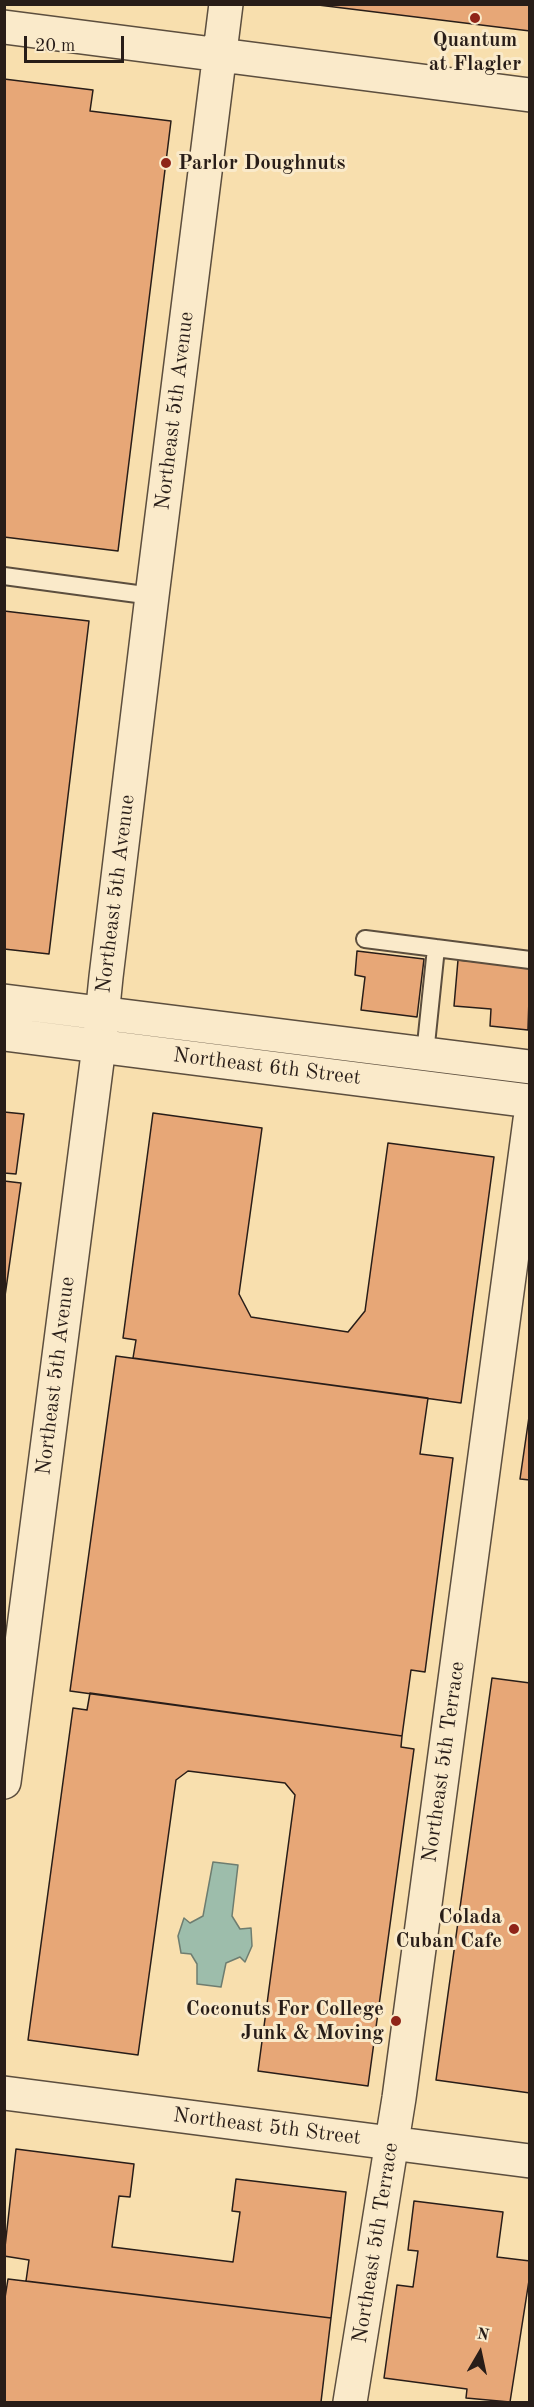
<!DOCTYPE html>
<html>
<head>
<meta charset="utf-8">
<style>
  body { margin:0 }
  #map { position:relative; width:534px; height:2407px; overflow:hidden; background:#f8dfae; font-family:"Old Standard TT",serif }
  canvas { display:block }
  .frame { position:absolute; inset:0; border:6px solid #281d18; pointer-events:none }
  .north { position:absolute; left:450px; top:2323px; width:60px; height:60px; -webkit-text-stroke:4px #faeaca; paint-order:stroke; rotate:9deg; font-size:16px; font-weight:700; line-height:24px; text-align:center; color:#281d18 }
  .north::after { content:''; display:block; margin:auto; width:21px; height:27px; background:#281d18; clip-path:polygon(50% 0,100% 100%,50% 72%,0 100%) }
  .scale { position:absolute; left:24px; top:36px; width:100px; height:27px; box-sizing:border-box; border:3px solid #281d18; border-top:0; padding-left:8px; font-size:18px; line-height:21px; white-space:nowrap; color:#281d18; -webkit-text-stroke:4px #faeaca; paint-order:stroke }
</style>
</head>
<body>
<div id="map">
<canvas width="534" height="2407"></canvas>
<div class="frame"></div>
<div class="north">N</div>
<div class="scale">20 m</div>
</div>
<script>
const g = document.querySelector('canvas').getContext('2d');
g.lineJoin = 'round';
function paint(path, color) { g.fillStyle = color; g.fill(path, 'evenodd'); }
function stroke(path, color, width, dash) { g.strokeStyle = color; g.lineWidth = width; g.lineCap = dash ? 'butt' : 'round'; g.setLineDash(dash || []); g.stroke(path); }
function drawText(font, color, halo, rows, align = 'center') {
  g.font = font + ' "Old Standard TT",serif'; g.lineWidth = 6; g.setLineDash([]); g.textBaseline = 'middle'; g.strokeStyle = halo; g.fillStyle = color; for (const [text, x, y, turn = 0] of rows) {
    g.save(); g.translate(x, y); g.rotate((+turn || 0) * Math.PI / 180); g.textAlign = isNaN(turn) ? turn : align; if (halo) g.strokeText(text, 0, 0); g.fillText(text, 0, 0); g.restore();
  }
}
const water = new Path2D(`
  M 213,1862 L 238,1865 L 232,1916 L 240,1929 L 251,1928 L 252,1946 L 245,1962 L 240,1957 L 226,1963 L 221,1987 L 197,1984 L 197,1964 L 191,1954 L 181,1953 L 178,1936 L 184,1918 L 190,1923 L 203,1916 Z`);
const building = new Path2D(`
  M 310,4 L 530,4 L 530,31 Z
  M 4,79 L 93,90 L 90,111 L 171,121 L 118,551 L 4,537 Z
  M 4,611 L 89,621 L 49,954 L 4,949 Z
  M 357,951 L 424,959 L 417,1017 L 361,1010 L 365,977 L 355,975 Z
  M 458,960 L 530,967 L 528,1030 L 490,1026 L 491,1009 L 454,1006 Z
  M 4,1112 L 24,1114 L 16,1174 L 4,1173 Z
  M 153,1113 L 262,1128 L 239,1294 L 251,1317 L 348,1332 L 365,1311 L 388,1143 L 494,1157 L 461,1403 L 133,1358 L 136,1340 L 123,1338 Z
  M 4,1181 L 21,1183 L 4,1303 Z
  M 116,1356 L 428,1398 L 420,1454 L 453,1458 L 425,1672 L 411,1670 L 402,1736 L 70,1691 Z
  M 530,1410 L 530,1480 L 520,1479 Z
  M 492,1678 L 530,1683 L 530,2093 L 436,2080 Z
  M 90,1693 L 402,1736 L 401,1747 L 414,1749 L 368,2086 L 258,2071 L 295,1795 L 285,1783 L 188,1771 L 176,1780 L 138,2055 L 28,2040 L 73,1708 L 87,1710 Z
  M 16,2149 L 134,2164 L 130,2197 L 119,2196 L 112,2247 L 233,2262 L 240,2212 L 232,2211 L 236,2179 L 346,2192 L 331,2318 L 26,2281 L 29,2260 L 4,2256 Z
  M 414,2201 L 503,2212 L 497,2257 L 530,2261 L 530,2274 L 510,2402 L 466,2398 L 467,2389 L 384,2378 L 397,2285 L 413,2287 L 418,2251 L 408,2250 Z
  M 8,2279 L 331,2318 L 321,2402 L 4,2402 L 4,2304 Z`);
const service = new Path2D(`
  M 4,576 L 152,596
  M 365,939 L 530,960
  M 425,1054 L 436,948`);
const minor = new Path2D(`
  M 4,27 L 530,95
  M 4,1782 L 99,1046 L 106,977 L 152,596 L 226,4
  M 4,2093 L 530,2161
  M 350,2402 L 399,2098 L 530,1120`);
const tertiary = new Path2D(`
  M 4,1001 L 530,1067
  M 4,1034 L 530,1101`);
const markers = [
  [475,18,6,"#8f2418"],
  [166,163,6,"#8f2418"],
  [514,1929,6,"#8f2418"],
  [396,2021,6,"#8f2418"]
];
const poiNames = [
  ["Quantum",475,40,"center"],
  ["at Flagler",475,64,"center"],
  ["Parlor Doughnuts",178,163,"left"],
  ["Colada",502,1917],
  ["Cuban Cafe",502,1941],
  ["Coconuts For College",384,2009],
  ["Junk & Moving",384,2033]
];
const streetNames = [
  ["Northeast 5th Avenue",175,411,-83],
  ["Northeast 5th Avenue",116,894,-83],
  ["Northeast 6th Street",267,1067,7],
  ["Northeast 5th Avenue",56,1376,-83],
  ["Northeast 5th Terrace",444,1762,-82],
  ["Northeast 5th Street",267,2127,7],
  ["Northeast 5th Terrace",376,2243,-81]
];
paint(water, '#9dbdab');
stroke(water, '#6e7d70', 1.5);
paint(building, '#e7a777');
stroke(building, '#281d18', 1.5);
stroke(service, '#5c4e3e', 20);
stroke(minor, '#5c4e3e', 36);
stroke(tertiary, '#5c4e3e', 36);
stroke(service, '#faeaca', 16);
stroke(minor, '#faeaca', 33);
stroke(tertiary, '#faeaca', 33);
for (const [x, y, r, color] of markers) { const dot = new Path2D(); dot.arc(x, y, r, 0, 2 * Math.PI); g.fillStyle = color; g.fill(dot); stroke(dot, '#faeaca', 2); }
drawText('bold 21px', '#281d18', '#faeaca', poiNames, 'right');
drawText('21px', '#281d18', '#faeaca', streetNames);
</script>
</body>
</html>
